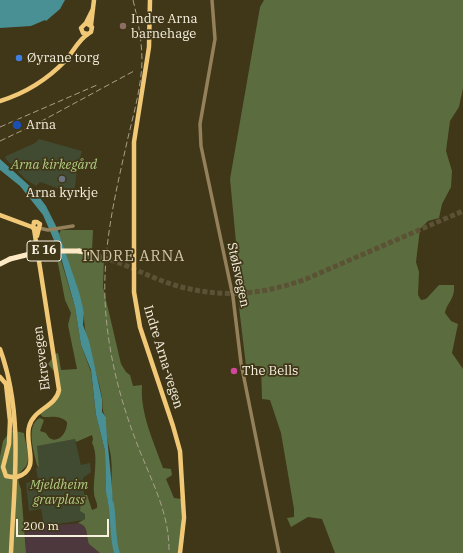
<!DOCTYPE html>
<html>
<head>
<meta charset="utf-8">
<style>
  body { margin:0 }
  #map { position:relative; width:463px; height:553px; overflow:hidden; background:#403618; font-family:"IBM Plex Serif",serif }
  canvas { display:block }
  .scale { position:absolute; left:16px; top:519px; width:93px; height:18px; box-sizing:border-box; border:2px solid #f7f1e0; border-top:0; padding-left:5px; font-size:12px; line-height:14px; white-space:nowrap; color:#f7f1e0; -webkit-text-stroke:3px #403618; paint-order:stroke }
</style>
</head>
<body>
<div id="map">
<canvas width="463" height="553"></canvas>
<div class="scale">200 m</div>
</div>
<script>
const g = document.querySelector('canvas').getContext('2d');
g.lineJoin = 'round';
function paint(path, color) { g.fillStyle = color; g.fill(path, 'evenodd'); }
function stroke(path, color, width, dash) { g.strokeStyle = color; g.lineWidth = width; g.lineCap = dash ? 'butt' : 'round'; g.setLineDash(dash || []); g.stroke(path); }
function drawText(font, color, halo, rows, align = 'center') {
  g.font = font + ' "IBM Plex Serif",serif'; g.lineWidth = 3.5; g.setLineDash([]); g.textBaseline = 'middle'; g.strokeStyle = halo; g.fillStyle = color; for (const [text, x, y, turn = 0] of rows) {
    g.save(); g.translate(x, y); g.rotate((+turn || 0) * Math.PI / 180); g.textAlign = isNaN(turn) ? turn : align; if (halo) g.strokeText(text, 0, 0); g.fillText(text, 0, 0); g.restore();
  }
}
const industrial = new Path2D(`
  M 81,523 L 86,529 L 89,544 L 100,553 L 26,553 L 25,528 Z`);
const green = new Path2D(`
  M 39,139 L 82,151 L 77,170 L 74,194 L 40,182 L 36,186 L 25,179 L 5,158 L 6,156 L 35,143 Z
  M 75,439 L 81,465 L 90,463 L 91,472 L 83,478 L 86,516 L 84,520 L 44,526 L 41,509 L 29,511 L 26,483 L 38,480 L 36,468 L 39,467 L 36,446 Z`);
const forest = new Path2D(`
  M 264,0 L 463,0 L 463,88 L 459,107 L 450,121 L 446,151 L 452,171 L 451,187 L 442,204 L 439,218 L 428,221 L 420,229 L 416,262 L 419,272 L 418,295 L 421,300 L 426,299 L 439,285 L 454,285 C 455,300 447,302 445,313 L 451,321 L 458,324 L 452,353 L 463,369 L 463,553 L 335,553 L 322,519 L 308,517 L 291,527 L 287,518 L 294,517 L 294,509 L 281,433 L 270,400 L 262,399 L 261,366 L 246,366 L 237,290 L 240,284 L 230,179 L 260,7 Z
  M 61,230 L 93,230 L 92,251 L 104,256 L 103,287 L 121,364 L 126,372 L 130,375 L 133,386 L 142,385 C 140,414 154,442 163,468 L 171,469 L 172,475 L 166,479 L 174,498 L 181,499 L 182,530 L 179,553 L 100,553 L 89,544 C 86,536 89,525 78,523 L 85,519 L 85,514 L 80,511 L 82,495 L 87,495 L 92,510 L 97,508 C 98,502 94,499 94,493 C 93,478 99,455 92,443 L 93,439 L 92,435 L 76,442 L 75,439 L 37,446 L 39,468 L 37,465 C 34,452 25,425 40,418 L 44,420 L 40,431 L 46,433 C 53,448 68,435 67,422 C 60,415 52,417 43,417 L 40,414 L 41,411 L 53,404 L 60,393 L 59,377 L 48,364 L 55,354 L 58,353 L 61,370 L 77,369 L 68,325 L 71,313 L 65,300 L 56,253 L 57,253 L 60,257 L 75,307 L 81,345 L 91,372 L 96,415 L 105,451 L 106,489 L 109,507 L 114,506 C 109,488 114,469 110,451 C 107,439 105,429 106,417 C 101,410 103,404 102,397 C 97,369 83,340 84,312 L 59,234 Z
  M 11,430 L 24,433 C 25,442 29,452 28,460 C 27,473 13,468 21,489 L 26,553 L 0,553 L 0,456 L 3,441 Z`);
const water = new Path2D(`
  M 0,0 L 65,0 L 60,9 L 46,21 L 45,20 L 31,26 L 0,28 Z
  M 0,159 L 34,190 L 46,206 L 57,228 L 79,292 L 84,312 L 83,325 L 89,341 L 102,399 L 102,412 L 106,417 C 105,431 116,504 112,509 L 109,507 L 106,492 L 105,451 L 96,415 L 91,370 L 81,345 L 75,307 L 60,254 L 43,215 L 20,186 L 0,170 Z`);
const river = new Path2D(`
  M 111,503 C 114,519 112,538 117,553`);
const highwayTunnel = new Path2D(`
  M 89,253 C 114,259 137,271 160,280 C 209,299 258,297 306,279 L 463,211`);
const minor = new Path2D(`
  M 212,0 L 215,39 L 200,124 L 201,146 L 233,297 L 241,363 L 279,553
  M 39,228 L 48,230 L 73,226`);
const major = new Path2D(`
  M 150,0 L 149,47 L 134,142 L 134,292 L 140,327 L 173,426 L 180,451 L 184,518 L 180,553
  M 86,23 L 92,27 L 91,32 L 88,34 L 83,33 L 81,28 L 86,23 L 93,9
  M 91,25 L 94,0
  M 0,101 C 26,93 47,80 66,60 C 73,52 79,39 88,34
  M 0,215 L 32,227
  M 37,236 L 40,224 L 37,222 L 34,222 L 33,228 L 38,229
  M 0,349 C 24,414 14,485 11,553
  M 0,377 L 6,384 L 10,421 L 9,444 L 3,467 L 6,476 L 12,477
  M 17,477 C 42,469 24,445 29,427 C 33,409 56,407 59,390 L 34,229`);
const highway = new Path2D(`
  M 79,251 L 89,253
  M 0,264 L 10,259`);
const rail = new Path2D(`
  M 133,0 C 138,20 142,41 142,62 C 141,89 133,116 127,142 C 115,195 103,246 105,300 C 107,348 119,397 136,441 C 150,479 170,512 169,553
  M 0,127 L 97,85
  M 0,141 L 38,123 L 134,71`);
const highwayBridge = new Path2D(`
  M 10,259 L 42,251 L 79,251`);
const markers = [
  [123,26,4,"#8d6e63"],
  [19,58,4,"#3f7fe0"],
  [17,125,5,"#1a4fb4"],
  [62,179,4,"#6b7280"],
  [234,371,4,"#d1479c"]
];
const shields = [
  [44,251,34]
];
const shieldNames = [
  ["E 16",44,251]
];
const poiNames = [
  ["Indre Arna",131,19],
  ["barnehage",131,34],
  ["Øyrane torg",27,58],
  ["Arna",26,125],
  ["Arna kyrkje",62,193,"center"],
  ["The Bells",242,371]
];
const parkNames = [
  ["Arna kirkegård",54,165],
  ["Mjeldheim",59,485],
  ["gravplass",59,500]
];
const streetNames = [
  ["Stølsvegen",238,275,78],
  ["Indre Arna-vegen",163,357,73],
  ["Ekrevegen",42,358,-97]
];
const quarterNames = [
  ["INDRE ARNA",134,257]
];
paint(industrial, '#4d383e');
paint(green, '#414b32');
paint(forest, '#5b6d3f');
paint(water, '#499095');
stroke(river, '#499095', 5.5);
stroke(highwayTunnel, '#5b5236', 5, [5, 2.5]);
stroke(minor, '#94805a', 3.5);
stroke(major, '#f1c875', 4.5);
stroke(highway, '#fde9c4', 5);
stroke(rail, '#a8a08a', 1, [6, 3]);
stroke(highwayBridge, '#fde9c4', 5);
for (const [x, y, r, color] of markers) { const dot = new Path2D(); dot.arc(x, y, r, 0, 2 * Math.PI); g.fillStyle = color; g.fill(dot); stroke(dot, '#403618', 1.5); }
for (const [x, y, w] of shields) { const box = new Path2D(); box.roundRect(x - w / 2, y - 10, w, 20, 3); g.fillStyle = '#403618'; g.fill(box); stroke(box, '#f7f1e0', 1); }
drawText('bold 12px', '#f7f1e0', null, shieldNames);
drawText('13px', '#f7f1e0', '#403618', poiNames, 'left');
drawText('italic 13px', '#b1cd84', '#403618', parkNames);
drawText('13px', '#f7f1e0', '#403618', streetNames);
g.letterSpacing = '1px';
drawText('15px', '#d2c8a5', '#403618', quarterNames);
g.letterSpacing = '0px';
</script>
</body>
</html>
